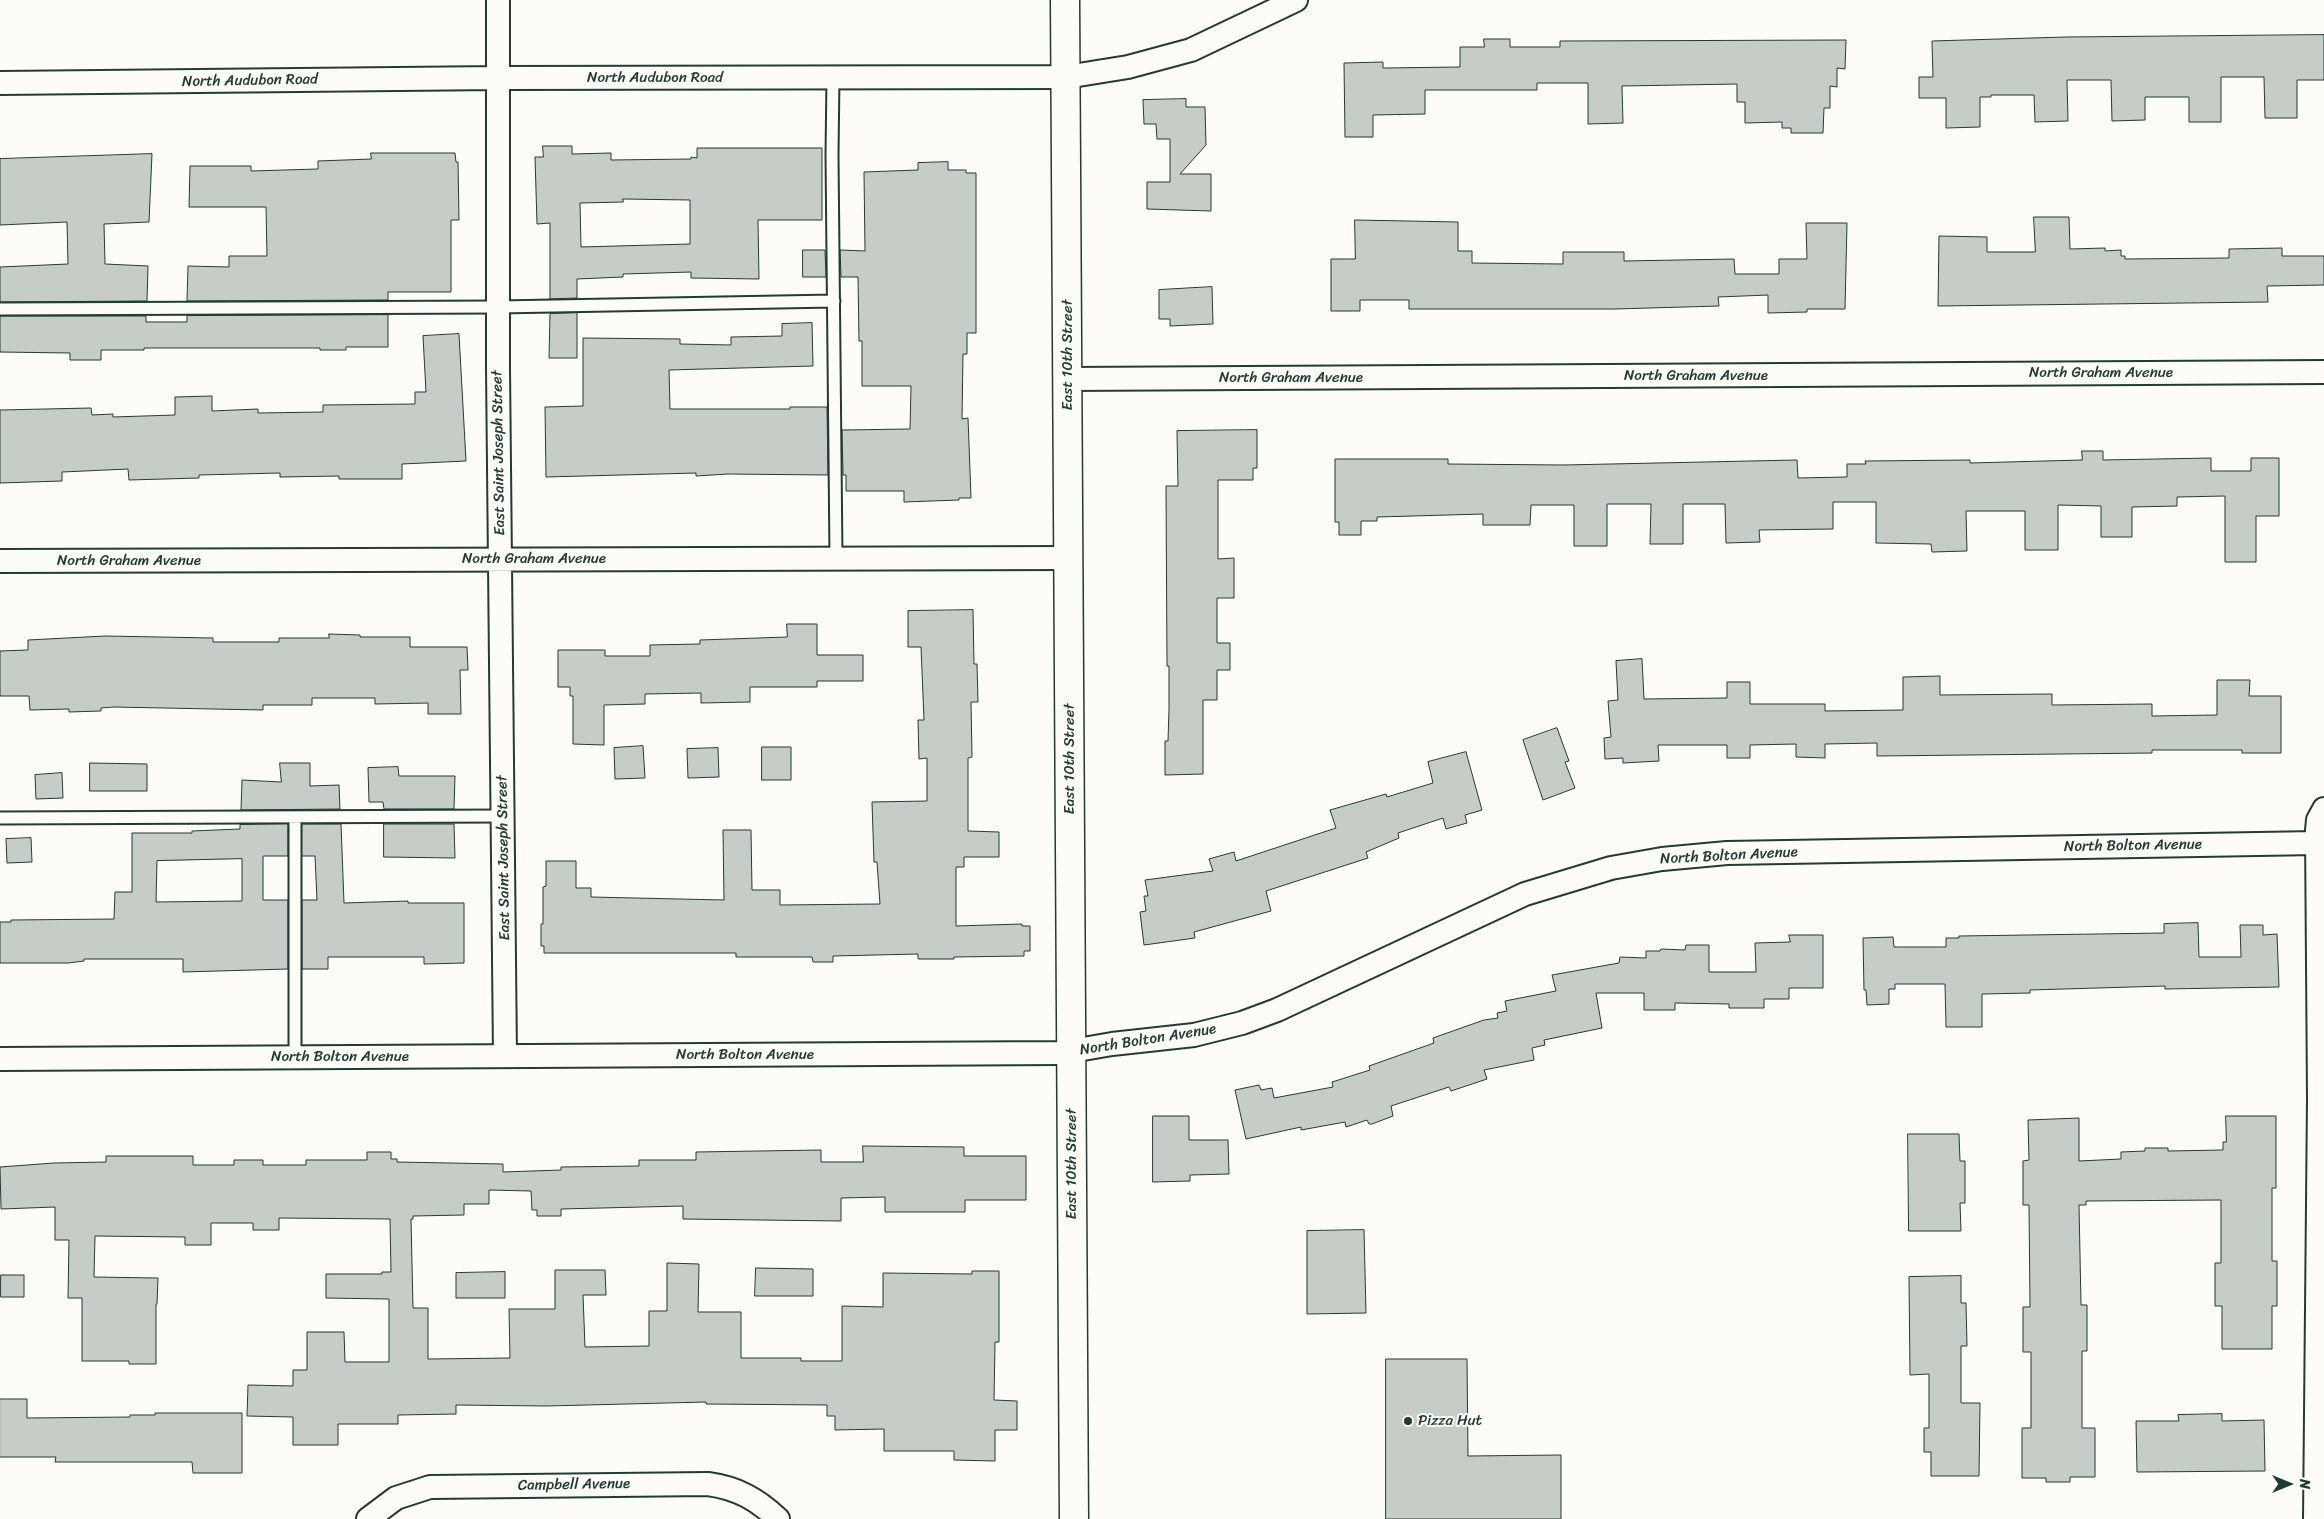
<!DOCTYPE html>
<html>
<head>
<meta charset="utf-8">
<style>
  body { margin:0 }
  #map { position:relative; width:2324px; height:1519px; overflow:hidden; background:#fdfcf7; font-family:Sriracha,sans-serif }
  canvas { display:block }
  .north { position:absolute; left:2264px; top:1459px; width:50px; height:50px; -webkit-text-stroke:4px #fdfcf7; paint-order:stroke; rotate:90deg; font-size:14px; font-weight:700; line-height:20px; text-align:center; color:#1f3d34 }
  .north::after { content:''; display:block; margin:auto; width:18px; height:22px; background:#1f3d34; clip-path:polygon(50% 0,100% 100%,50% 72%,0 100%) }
</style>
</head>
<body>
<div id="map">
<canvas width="2324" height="1519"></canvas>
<div class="north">N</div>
</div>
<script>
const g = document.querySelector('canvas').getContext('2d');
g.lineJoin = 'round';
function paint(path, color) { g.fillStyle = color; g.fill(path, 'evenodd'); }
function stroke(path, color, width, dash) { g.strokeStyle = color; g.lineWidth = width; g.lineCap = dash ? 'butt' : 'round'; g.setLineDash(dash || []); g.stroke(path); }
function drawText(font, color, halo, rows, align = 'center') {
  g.font = font + ' Sriracha,sans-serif'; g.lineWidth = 4; g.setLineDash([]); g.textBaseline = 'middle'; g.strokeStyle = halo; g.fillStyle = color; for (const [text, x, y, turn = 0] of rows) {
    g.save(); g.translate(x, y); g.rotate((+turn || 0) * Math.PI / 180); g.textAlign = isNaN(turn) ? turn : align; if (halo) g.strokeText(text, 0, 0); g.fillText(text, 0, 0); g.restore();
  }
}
const building = new Path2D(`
  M 2324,35 L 2324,80 L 2297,80 L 2297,118 L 2265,118 L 2264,77 L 2221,77 L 2221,122 L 2189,122 L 2189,97 L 2145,97 L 2145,120 L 2112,121 L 2111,80 L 2067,80 L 2068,121 L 2035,122 L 2034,95 L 1991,95 L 1991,97 L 1980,97 L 1980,127 L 1946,128 L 1946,98 L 1919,98 L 1919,77 L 1933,77 L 1932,41 L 2066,37 Z
  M 1484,39 L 1510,39 L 1510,47 L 1560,47 L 1560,41 L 1846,40 L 1845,69 L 1837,68 L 1837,87 L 1830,86 L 1830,108 L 1824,108 L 1823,133 L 1791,133 L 1791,128 L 1782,128 L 1782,122 L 1745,123 L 1745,102 L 1737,102 L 1737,84 L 1622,86 L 1623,123 L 1588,124 L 1588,83 L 1537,83 L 1537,90 L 1425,90 L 1425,114 L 1373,115 L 1373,137 L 1345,137 L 1344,63 L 1383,62 L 1383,68 L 1460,67 L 1460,47 L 1484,47 Z
  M 1186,99 L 1186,107 L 1205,107 L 1206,145 L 1180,174 L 1211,174 L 1211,211 L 1147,209 L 1147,182 L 1170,182 L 1170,139 L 1157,139 L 1156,124 L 1144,124 L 1143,100 Z
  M 543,146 L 572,146 L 572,154 L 611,153 L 611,160 L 691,159 L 691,157 L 697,158 L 697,148 L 822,148 L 822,220 L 758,220 L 759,279 L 691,278 L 691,272 L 623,274 L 623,277 L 577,279 L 577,298 L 550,299 L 550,223 L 537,224 L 535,157 L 543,157 ZM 623,199 L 690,200 L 690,244 L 581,247 L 580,203 L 623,202 Z
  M 371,153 L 455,153 L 456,162 L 458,162 L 459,220 L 451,220 L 451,292 L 388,292 L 388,300 L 187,301 L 188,266 L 229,267 L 229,256 L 267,256 L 266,207 L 189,207 L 190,166 L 251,166 L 251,171 L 318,169 L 318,161 L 371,159 Z
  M 152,154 L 149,222 L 104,224 L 105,264 L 148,266 L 147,301 L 0,302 L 0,267 L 68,264 L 67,222 L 0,225 L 0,159 Z
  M 948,162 L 948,170 L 966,170 L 966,173 L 976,173 L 976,333 L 967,333 L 967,354 L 963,354 L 962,419 L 968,418 L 971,498 L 959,498 L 959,500 L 904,502 L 904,491 L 846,491 L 846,475 L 843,475 L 842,430 L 910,429 L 911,386 L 862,386 L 862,341 L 859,341 L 858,277 L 841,277 L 840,250 L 865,251 L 864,172 L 918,170 L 918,163 Z
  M 2034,217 L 2069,217 L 2070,249 L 2105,248 L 2105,251 L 2121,250 L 2121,256 L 2125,256 L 2125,259 L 2229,258 L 2229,249 L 2282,248 L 2282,256 L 2324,256 L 2324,285 L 2267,286 L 2268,302 L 1938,306 L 1939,236 L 1987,237 L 1987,252 L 2035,252 Z
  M 1355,220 L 1458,222 L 1458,251 L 1472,251 L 1472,263 L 1563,264 L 1563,252 L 1624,252 L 1624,261 L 1734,259 L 1735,274 L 1779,274 L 1779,259 L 1807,259 L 1806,223 L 1847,223 L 1845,309 L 1807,309 L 1807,312 L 1768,313 L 1768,295 L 1718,297 L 1719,306 L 1614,309 L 1409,309 L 1409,300 L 1360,300 L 1360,311 L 1331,311 L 1331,259 L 1355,259 Z
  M 803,250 L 825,250 L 826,277 L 803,277 Z
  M 1212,287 L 1213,324 L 1170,326 L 1170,319 L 1159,319 L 1159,290 Z
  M 577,313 L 577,358 L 549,358 L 550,314 Z
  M 388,315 L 388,347 L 346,347 L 346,350 L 320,350 L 320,348 L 144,348 L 144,350 L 101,350 L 101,360 L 70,360 L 70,353 L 0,352 L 0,316 L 146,316 L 146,322 L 187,322 L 187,316 Z
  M 812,323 L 813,366 L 669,370 L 670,409 L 790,409 L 790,407 L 827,407 L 828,475 L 728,474 L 696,476 L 696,473 L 546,477 L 545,407 L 583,406 L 583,338 L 680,339 L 680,344 L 731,345 L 731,337 L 782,336 L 782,324 Z
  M 459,334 L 466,461 L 402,464 L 402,479 L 339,479 L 339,476 L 280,477 L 280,473 L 199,475 L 199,478 L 129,480 L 128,469 L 62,472 L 62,481 L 0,483 L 0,410 L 91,408 L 92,415 L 113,414 L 113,417 L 175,415 L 175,397 L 212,396 L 212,411 L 258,409 L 258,413 L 323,412 L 323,405 L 415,404 L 415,392 L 426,392 L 423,336 Z
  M 1257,430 L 1257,468 L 1253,468 L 1253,480 L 1218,480 L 1218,559 L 1234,558 L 1234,598 L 1217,598 L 1217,643 L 1230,643 L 1230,670 L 1217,670 L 1217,700 L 1203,700 L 1203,774 L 1165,775 L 1165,741 L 1168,741 L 1169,709 L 1169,666 L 1167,666 L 1166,486 L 1178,486 L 1177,431 Z
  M 2082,451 L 2103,451 L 2103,460 L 2211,458 L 2211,471 L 2251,471 L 2251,458 L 2279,458 L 2279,516 L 2256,516 L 2256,562 L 2225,562 L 2225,496 L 2177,497 L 2177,506 L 2132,507 L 2132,537 L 2101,537 L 2101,506 L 2058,505 L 2058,550 L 2025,550 L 2025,511 L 1966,511 L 1967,551 L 1932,552 L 1931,544 L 1876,543 L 1876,502 L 1833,502 L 1833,529 L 1759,530 L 1760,542 L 1726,543 L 1725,504 L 1683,504 L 1683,544 L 1650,544 L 1651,504 L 1607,504 L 1607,546 L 1574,546 L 1574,505 L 1531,505 L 1530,525 L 1483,525 L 1483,514 L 1377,517 L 1377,521 L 1361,521 L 1361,535 L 1339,535 L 1339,522 L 1335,522 L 1335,459 L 1448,459 L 1448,464 L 1564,465 L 1797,460 L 1798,478 L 1847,477 L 1847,464 L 1866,464 L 1865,461 L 1970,460 L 1970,463 L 2082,460 Z
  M 973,610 L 974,664 L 977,664 L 978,702 L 971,702 L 972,757 L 968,758 L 968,831 L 999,832 L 999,857 L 964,857 L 964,867 L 956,867 L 956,926 L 1022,924 L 1022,926 L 1030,926 L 1030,951 L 1024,951 L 1024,956 L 954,957 L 954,959 L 918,959 L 918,954 L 833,956 L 833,962 L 813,962 L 812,957 L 736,957 L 736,953 L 544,953 L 544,946 L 541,946 L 541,924 L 543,924 L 543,887 L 546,886 L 546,861 L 576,861 L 576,888 L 591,888 L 591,897 L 724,900 L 723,830 L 751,830 L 752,890 L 780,890 L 780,905 L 880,904 L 877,862 L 874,862 L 872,802 L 927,801 L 927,758 L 919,759 L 918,720 L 924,720 L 921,647 L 908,647 L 908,611 Z
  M 787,624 L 817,624 L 817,655 L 863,655 L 863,681 L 817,681 L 817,687 L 750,687 L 750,702 L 701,703 L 701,693 L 645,694 L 645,704 L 604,705 L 604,745 L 573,744 L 573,696 L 570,696 L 570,687 L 558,687 L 558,650 L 605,650 L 605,656 L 650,656 L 650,645 L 700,644 L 700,640 L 787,637 Z
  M 329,634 L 360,635 L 360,637 L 410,637 L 410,647 L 467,647 L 468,670 L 460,670 L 461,714 L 428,714 L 428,703 L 375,704 L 375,698 L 312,698 L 312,705 L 263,705 L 263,710 L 114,707 L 101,708 L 101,711 L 69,712 L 69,709 L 30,710 L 29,696 L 0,696 L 0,651 L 28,650 L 28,640 L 105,636 L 213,638 L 213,642 L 279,642 L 279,638 L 329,638 Z
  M 1642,659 L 1644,699 L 1727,698 L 1727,682 L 1750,682 L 1750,704 L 1825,704 L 1825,711 L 1903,710 L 1903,677 L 1940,676 L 1940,695 L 2052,694 L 2052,705 L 2152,704 L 2152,716 L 2217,715 L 2217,680 L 2250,680 L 2249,696 L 2281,696 L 2281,753 L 2242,753 L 2242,750 L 2152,750 L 2152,753 L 1877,756 L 1877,743 L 1825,744 L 1825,758 L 1796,757 L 1796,744 L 1750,745 L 1750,758 L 1727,758 L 1727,745 L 1658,745 L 1659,761 L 1623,763 L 1623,758 L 1605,759 L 1604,738 L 1611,737 L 1608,701 L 1618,700 L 1616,661 Z
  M 1557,728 L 1569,761 L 1565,762 L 1575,788 L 1543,800 L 1523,740 Z
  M 643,746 L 645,778 L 615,779 L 614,748 Z
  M 762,747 L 791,747 L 791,780 L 762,780 Z
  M 718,748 L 719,777 L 688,778 L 687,749 Z
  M 1466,752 L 1482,810 L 1465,815 L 1467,823 L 1446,829 L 1443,818 L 1398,833 L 1399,838 L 1366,852 L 1368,858 L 1266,891 L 1271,911 L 1194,932 L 1195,938 L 1144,945 L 1140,912 L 1146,911 L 1144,896 L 1148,896 L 1145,880 L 1213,871 L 1209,859 L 1234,852 L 1236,861 L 1336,828 L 1330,810 L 1386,794 L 1387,797 L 1433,783 L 1428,762 Z
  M 90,763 L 147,764 L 147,791 L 90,791 Z
  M 280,763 L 310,763 L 310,786 L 339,785 L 340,809 L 241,810 L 242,780 L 281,782 Z
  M 398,767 L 399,776 L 455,776 L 454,809 L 384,809 L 383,802 L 369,802 L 368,768 Z
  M 62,773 L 63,798 L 36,799 L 35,775 Z
  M 288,824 L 288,856 L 263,856 L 263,900 L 288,900 L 288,969 L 183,972 L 183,959 L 84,959 L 84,961 L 68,963 L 0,963 L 0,922 L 11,922 L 11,920 L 114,919 L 115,892 L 132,892 L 132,833 L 192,833 L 192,831 L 240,829 L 240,825 ZM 242,859 L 242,901 L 156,902 L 157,861 Z
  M 302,824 L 341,824 L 344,903 L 408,901 L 408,903 L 464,903 L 464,963 L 424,964 L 424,957 L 328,957 L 328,969 L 302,969 L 302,900 L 317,900 L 315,856 L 302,856 Z
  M 384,824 L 454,824 L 455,858 L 384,857 Z
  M 31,838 L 32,862 L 7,863 L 6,839 Z
  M 2198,923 L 2199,957 L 2241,957 L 2240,925 L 2263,925 L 2263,935 L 2277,934 L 2279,987 L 2165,989 L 2165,986 L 2030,990 L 2030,993 L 1982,994 L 1982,1027 L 1946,1027 L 1945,984 L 1895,984 L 1895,989 L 1889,989 L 1889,1004 L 1867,1005 L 1866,990 L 1864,990 L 1863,938 L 1893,937 L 1894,947 L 1946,947 L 1946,938 L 1959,938 L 1959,936 L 2164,933 L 2164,924 Z
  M 1789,935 L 1823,935 L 1823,988 L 1789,988 L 1789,999 L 1764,999 L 1764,1008 L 1729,1008 L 1729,1004 L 1675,1003 L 1675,1010 L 1644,1010 L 1644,993 L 1596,993 L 1602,1028 L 1544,1040 L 1545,1045 L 1532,1048 L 1534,1060 L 1484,1070 L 1487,1079 L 1451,1091 L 1449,1087 L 1391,1106 L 1393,1116 L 1372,1124 L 1369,1124 L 1367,1120 L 1346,1127 L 1345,1122 L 1301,1130 L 1301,1127 L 1246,1139 L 1235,1090 L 1259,1085 L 1261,1090 L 1272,1088 L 1274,1098 L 1333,1087 L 1332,1082 L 1370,1070 L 1369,1066 L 1434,1043 L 1433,1038 L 1484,1020 L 1498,1018 L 1497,1013 L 1507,1011 L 1505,1001 L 1556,991 L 1552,975 L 1619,963 L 1620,957 L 1646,958 L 1646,951 L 1660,951 L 1661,949 L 1685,950 L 1686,945 L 1709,945 L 1709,972 L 1756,972 L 1755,943 L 1790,942 Z
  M 1153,1116 L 1189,1116 L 1189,1140 L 1228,1140 L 1229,1174 L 1190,1175 L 1190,1181 L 1153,1182 Z
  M 2226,1116 L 2276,1116 L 2276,1188 L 2272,1188 L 2272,1261 L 2277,1261 L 2277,1306 L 2272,1306 L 2272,1349 L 2222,1349 L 2222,1306 L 2215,1306 L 2215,1263 L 2221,1263 L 2221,1200 L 2086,1201 L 2086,1205 L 2079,1205 L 2081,1305 L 2087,1305 L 2087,1351 L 2082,1351 L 2082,1428 L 2095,1428 L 2095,1477 L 2070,1477 L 2070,1482 L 2046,1482 L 2046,1478 L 2022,1478 L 2022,1428 L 2031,1428 L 2031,1352 L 2023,1352 L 2023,1307 L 2030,1307 L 2029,1205 L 2023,1205 L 2023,1161 L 2029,1160 L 2028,1120 L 2079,1118 L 2079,1161 L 2121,1159 L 2121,1152 L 2145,1151 L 2145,1148 L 2168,1148 L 2168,1151 L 2223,1150 L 2223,1142 L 2226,1142 Z
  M 1908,1134 L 1959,1134 L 1960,1161 L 1965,1161 L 1965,1203 L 1960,1203 L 1961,1231 L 1909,1231 Z
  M 863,1146 L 964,1147 L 964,1156 L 1026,1156 L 1026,1200 L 965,1200 L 965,1212 L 885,1212 L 885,1197 L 841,1198 L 841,1221 L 683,1219 L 683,1206 L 561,1209 L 561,1216 L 537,1216 L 537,1210 L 532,1210 L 531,1191 L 489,1190 L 489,1204 L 464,1204 L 464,1215 L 413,1216 L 413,1219 L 411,1219 L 413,1308 L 428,1308 L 428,1359 L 510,1358 L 509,1309 L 555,1309 L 555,1270 L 605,1270 L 606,1295 L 583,1295 L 585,1347 L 649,1346 L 649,1311 L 667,1311 L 667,1263 L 699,1264 L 698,1312 L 741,1312 L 741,1358 L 801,1358 L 801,1361 L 842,1361 L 842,1306 L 883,1307 L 883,1273 L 972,1274 L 972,1271 L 999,1271 L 999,1342 L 995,1342 L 994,1400 L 1017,1401 L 1017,1430 L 995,1430 L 995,1461 L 954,1460 L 954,1451 L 884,1451 L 884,1429 L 835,1430 L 835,1416 L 827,1416 L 827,1405 L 706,1404 L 706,1402 L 547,1406 L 456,1405 L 456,1414 L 398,1415 L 398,1424 L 338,1424 L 338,1445 L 293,1445 L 293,1417 L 247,1416 L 248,1385 L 293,1386 L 293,1370 L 307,1370 L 307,1332 L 344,1332 L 345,1362 L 389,1362 L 389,1299 L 326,1298 L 326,1274 L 382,1274 L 382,1272 L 391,1272 L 390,1219 L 279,1218 L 279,1230 L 253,1230 L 253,1223 L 211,1223 L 211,1245 L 185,1245 L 185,1237 L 95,1236 L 94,1277 L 158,1278 L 157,1304 L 156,1304 L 156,1364 L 129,1364 L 129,1361 L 82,1361 L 82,1298 L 68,1298 L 69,1240 L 55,1240 L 55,1207 L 1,1209 L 0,1167 L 54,1163 L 106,1162 L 106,1156 L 193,1156 L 193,1165 L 234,1165 L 234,1160 L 263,1160 L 263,1165 L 306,1165 L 306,1160 L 367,1160 L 367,1152 L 391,1152 L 391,1159 L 397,1159 L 397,1162 L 503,1164 L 503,1172 L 561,1170 L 561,1167 L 639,1166 L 639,1160 L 696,1160 L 696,1152 L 821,1150 L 821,1162 L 863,1162 Z
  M 1364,1230 L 1366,1313 L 1307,1314 L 1307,1231 Z
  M 756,1268 L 813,1269 L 813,1296 L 755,1296 Z
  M 505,1272 L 505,1298 L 456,1298 L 456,1273 Z
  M 1,1275 L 24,1275 L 24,1297 L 1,1297 Z
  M 1961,1276 L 1961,1303 L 1966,1303 L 1967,1346 L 1961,1346 L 1961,1403 L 1980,1403 L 1979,1476 L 1931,1476 L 1931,1452 L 1924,1452 L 1924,1428 L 1929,1428 L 1929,1374 L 1910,1375 L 1909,1277 Z
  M 1386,1359 L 1467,1359 L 1468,1456 L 1561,1455 L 1561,1519 L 1386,1519 Z
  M 0,1399 L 27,1399 L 27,1418 L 130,1417 L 130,1415 L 155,1415 L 155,1413 L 242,1413 L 242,1473 L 193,1473 L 192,1462 L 55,1462 L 56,1457 L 0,1457 Z
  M 2222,1414 L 2222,1421 L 2264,1420 L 2265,1471 L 2137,1472 L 2136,1421 L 2179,1421 L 2178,1415 Z`);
const service = new Path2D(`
  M 833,77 L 832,155 L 836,558
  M 0,309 L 498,307 L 834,301
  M 0,818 L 503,816
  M 295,1057 L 295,817`);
const minor = new Path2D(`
  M 498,0 L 498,368 L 505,1056
  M 0,83 L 497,78 L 1066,77 L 1128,67 L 1191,50 L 1296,0
  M 1068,379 L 2324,372
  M 0,561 L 1068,558
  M 0,1059 L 1060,1053 L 1112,1044 L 1194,1035 L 1242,1023 L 1277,1010 L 1525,894 L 1611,868 L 1662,859 L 1727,853 L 2317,843
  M 368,1519 L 396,1498 L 430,1487 L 708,1484 C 737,1488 757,1499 778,1519
  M 2315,1519 L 2319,1098 L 2317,830 L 2318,820 L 2324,809`);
const secondary = new Path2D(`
  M 1065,0 L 1074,1519`);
const markers = [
  [1408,1421,5,"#1f3d34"]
];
const streetNames = [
  ["North Audubon Road",655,78],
  ["North Audubon Road",250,81,-1],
  ["East 10th Street",1068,355,-90],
  ["North Graham Avenue",2101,373],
  ["North Graham Avenue",1696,376],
  ["North Graham Avenue",1291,378],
  ["East Saint Joseph Street",499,453,-91],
  ["North Graham Avenue",534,559],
  ["North Graham Avenue",129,561],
  ["East 10th Street",1070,759,-90],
  ["North Bolton Avenue",2133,846,-1],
  ["North Bolton Avenue",1729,856,-3],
  ["East Saint Joseph Street",504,858,-91],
  ["North Bolton Avenue",1148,1040,-9],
  ["North Bolton Avenue",745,1055],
  ["North Bolton Avenue",340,1057],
  ["East 10th Street",1072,1164,-90],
  ["Campbell Avenue",574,1485,-1]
];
const poiNames = [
  ["Pizza Hut",1418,1421]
];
paint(building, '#c6cdc7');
stroke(building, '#1f3d34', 1);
stroke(service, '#1f3d34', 15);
stroke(minor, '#1f3d34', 26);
stroke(secondary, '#1f3d34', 31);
stroke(service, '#fdfcf7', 11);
stroke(minor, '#fdfcf7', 22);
stroke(secondary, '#fdfcf7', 28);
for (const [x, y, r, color] of markers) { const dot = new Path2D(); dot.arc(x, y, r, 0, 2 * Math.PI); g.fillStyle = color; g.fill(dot); stroke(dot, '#fdfcf7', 2); }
drawText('15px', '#1f3d34', '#fdfcf7', streetNames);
drawText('15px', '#1f3d34', '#fdfcf7', poiNames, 'left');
</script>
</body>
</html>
